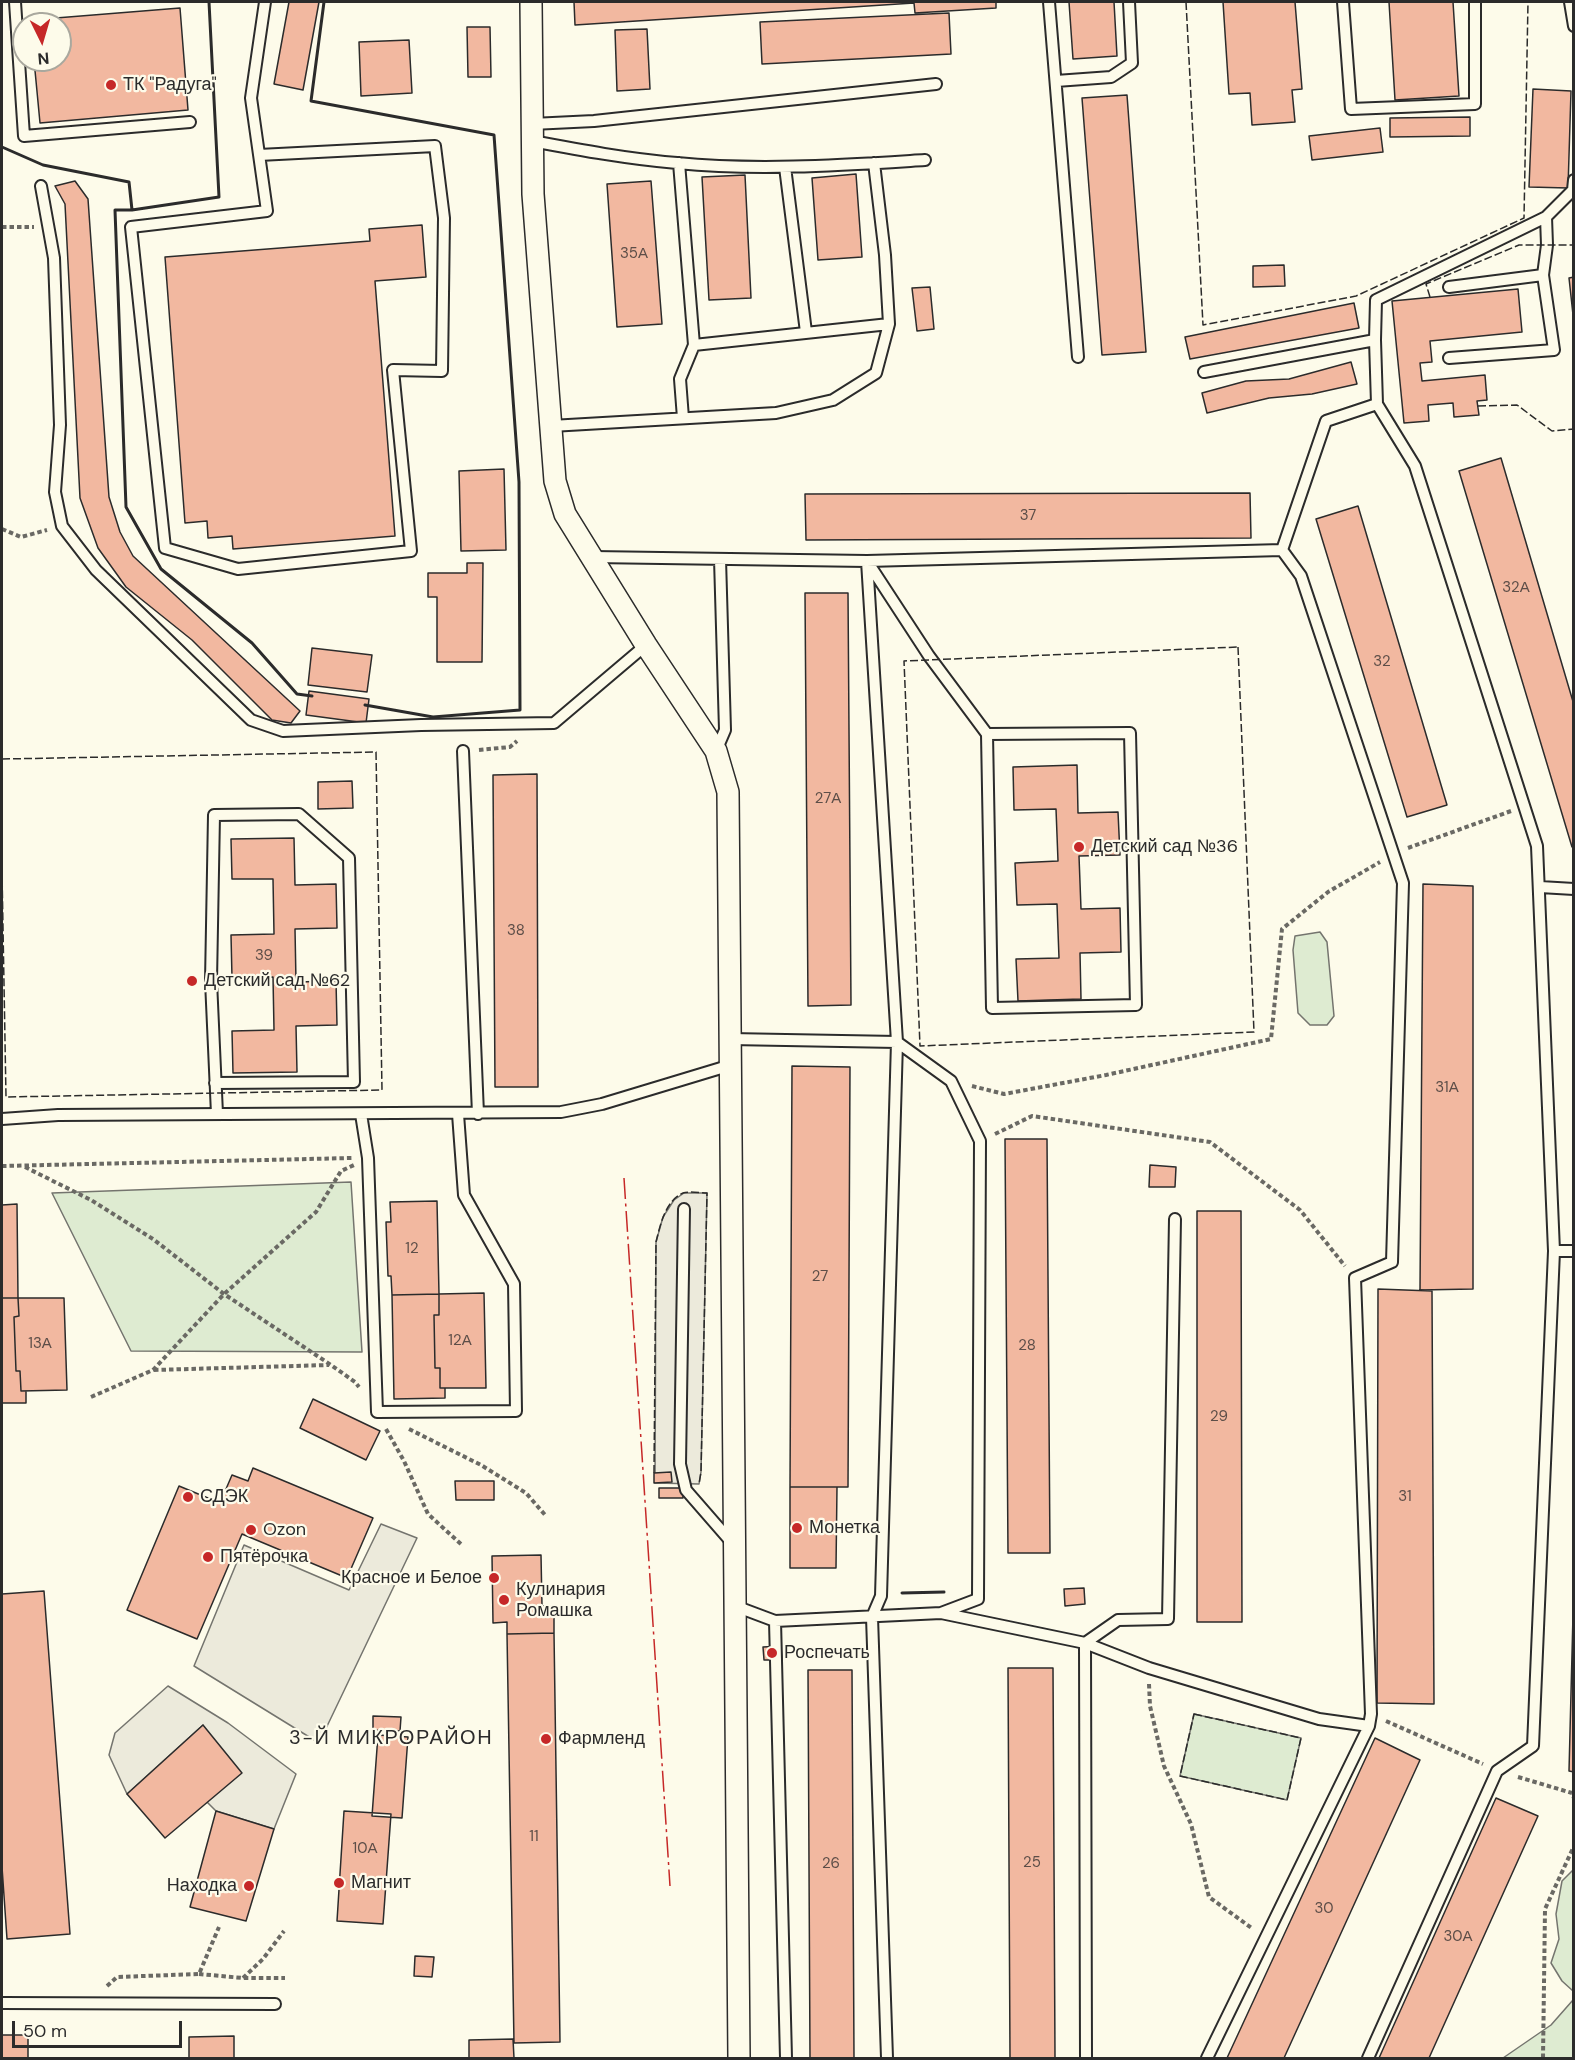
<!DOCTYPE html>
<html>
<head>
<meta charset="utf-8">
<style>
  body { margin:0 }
  #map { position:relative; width:1575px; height:2060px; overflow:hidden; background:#fdfbea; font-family:"DM Sans",sans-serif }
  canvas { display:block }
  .frame { position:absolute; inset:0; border:3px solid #2b2b2b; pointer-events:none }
  .north { position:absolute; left:12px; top:12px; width:60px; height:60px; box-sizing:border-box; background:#fdfbea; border:2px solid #a9a89e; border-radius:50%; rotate:175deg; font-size:16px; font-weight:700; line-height:24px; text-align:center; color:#2b2b2b }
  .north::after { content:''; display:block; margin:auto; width:21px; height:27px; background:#c62828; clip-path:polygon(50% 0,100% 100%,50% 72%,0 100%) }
  .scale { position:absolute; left:12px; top:2021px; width:170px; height:27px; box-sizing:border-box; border:3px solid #2b2b2b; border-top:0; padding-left:8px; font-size:18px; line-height:21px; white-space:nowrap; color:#2b2b2b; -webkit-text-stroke:4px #fdfbea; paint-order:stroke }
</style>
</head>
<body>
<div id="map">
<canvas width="1575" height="2060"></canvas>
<div class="frame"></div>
<div class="north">N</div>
<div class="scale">50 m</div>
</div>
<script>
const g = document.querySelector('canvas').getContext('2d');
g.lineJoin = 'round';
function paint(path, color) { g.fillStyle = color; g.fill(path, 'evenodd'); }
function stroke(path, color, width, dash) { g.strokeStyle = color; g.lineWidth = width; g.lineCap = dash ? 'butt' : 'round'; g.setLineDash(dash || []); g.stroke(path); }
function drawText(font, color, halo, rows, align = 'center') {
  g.font = font + ' "DM Sans",sans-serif'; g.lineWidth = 4.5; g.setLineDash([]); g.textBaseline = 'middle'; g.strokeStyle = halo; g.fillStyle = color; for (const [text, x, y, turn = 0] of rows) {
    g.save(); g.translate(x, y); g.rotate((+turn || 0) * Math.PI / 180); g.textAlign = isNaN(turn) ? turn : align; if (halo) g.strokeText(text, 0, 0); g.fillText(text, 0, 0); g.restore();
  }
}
const green = new Path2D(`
  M 1320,932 L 1327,942 L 1334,1016 L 1327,1025 L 1310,1025 L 1298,1013 L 1293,950 L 1295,936 Z
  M 351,1182 L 362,1352 L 131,1351 L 52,1193 Z
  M 1194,1714 L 1301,1738 L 1287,1800 L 1180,1776 Z
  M 1573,1870 L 1573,1991 L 1562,1981 L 1551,1963 L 1559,1939 L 1556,1914 L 1562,1881 Z
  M 1573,2000 L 1573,2058 L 1503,2058 L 1551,2025 Z`);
const parking = new Path2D(`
  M 684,1193 L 707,1193 L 701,1472 L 699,1484 L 655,1483 L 656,1242 L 663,1217 L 674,1200 Z
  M 381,1524 L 417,1538 L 319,1743 L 194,1666 L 244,1545 L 349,1590 Z
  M 168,1686 L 228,1723 L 296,1774 L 274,1829 L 216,1811 L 207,1802 L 203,1725 L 127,1794 L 109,1755 L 115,1733 Z`);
const building = new Path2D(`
  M 289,2 L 319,2 L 303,90 L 274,84 Z
  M 574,2 L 996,2 L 996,8 L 915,13 L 914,3 L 575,25 Z
  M 1069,2 L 1114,2 L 1117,56 L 1073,59 Z
  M 1223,2 L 1295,2 L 1302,89 L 1292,90 L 1295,122 L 1252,125 L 1250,93 L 1229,94 Z
  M 1389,2 L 1453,2 L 1459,96 L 1395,100 Z
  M 180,8 L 188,110 L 40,123 L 34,60 L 60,60 L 60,24 L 31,24 L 31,20 Z
  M 949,13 L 951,54 L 762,64 L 760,22 Z
  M 467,27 L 490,27 L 491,77 L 468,77 Z
  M 647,29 L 650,89 L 617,91 L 615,30 Z
  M 409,40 L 412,93 L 361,96 L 359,42 Z
  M 1533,89 L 1571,91 L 1568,188 L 1529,187 Z
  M 1127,95 L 1146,352 L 1102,355 L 1082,98 Z
  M 1470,117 L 1470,136 L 1390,137 L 1390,118 Z
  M 1380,128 L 1383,152 L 1312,160 L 1309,136 Z
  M 856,174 L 862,257 L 818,260 L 812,178 Z
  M 745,175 L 751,298 L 709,300 L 702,177 Z
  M 75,181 L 88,199 L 109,497 L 120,532 L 133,556 L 300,711 L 291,723 L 272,720 L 192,640 L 126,587 L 98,548 L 80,498 L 65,204 L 55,186 Z
  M 651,181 L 662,324 L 617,327 L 607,184 Z
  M 422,225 L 426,277 L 375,281 L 395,536 L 233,549 L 232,536 L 208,538 L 207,521 L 185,523 L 165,257 L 370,241 L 369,229 Z
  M 1284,265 L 1285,286 L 1253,287 L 1253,266 Z
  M 1574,277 L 1574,324 L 1569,278 Z
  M 930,287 L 934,329 L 917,331 L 912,288 Z
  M 1518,289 L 1522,332 L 1430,341 L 1432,362 L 1420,363 L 1422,381 L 1485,375 L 1487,400 L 1477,401 L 1479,415 L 1454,417 L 1453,403 L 1428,405 L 1429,421 L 1404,423 L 1392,301 Z
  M 1354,303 L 1359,328 L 1190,359 L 1185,337 Z
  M 1351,362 L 1357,384 L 1312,394 L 1269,398 L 1207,413 L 1202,393 L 1246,381 L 1289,379 Z
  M 1501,458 L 1574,705 L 1574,846 L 1572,847 L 1459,471 Z
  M 504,469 L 506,550 L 461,551 L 459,471 Z
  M 1250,493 L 1251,538 L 806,540 L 805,494 Z
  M 1358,506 L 1447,805 L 1407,817 L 1316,519 Z
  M 467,563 L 483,563 L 482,662 L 437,662 L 437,597 L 428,597 L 428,573 L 467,573 Z
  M 805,593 L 848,593 L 851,1005 L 808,1006 Z
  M 312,648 L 372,655 L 367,692 L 308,685 Z
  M 309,691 L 369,699 L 366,723 L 306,715 Z
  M 1077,765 L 1078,813 L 1118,812 L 1120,855 L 1079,856 L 1081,909 L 1120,908 L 1121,952 L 1080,953 L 1081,999 L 1018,1001 L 1016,959 L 1059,958 L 1057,904 L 1017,905 L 1015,863 L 1058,861 L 1056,809 L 1014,810 L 1013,767 Z
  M 537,774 L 538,1087 L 495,1087 L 493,775 Z
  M 352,781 L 353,808 L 318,809 L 318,782 Z
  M 294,838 L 295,885 L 336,884 L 337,928 L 295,929 L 296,982 L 336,981 L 337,1025 L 296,1026 L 297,1072 L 233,1073 L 232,1031 L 274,1030 L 273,977 L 232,978 L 231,935 L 274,934 L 273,879 L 232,879 L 231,839 Z
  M 1423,884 L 1473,886 L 1473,1289 L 1420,1290 Z
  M 792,1066 L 850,1067 L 848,1487 L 790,1487 Z
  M 1005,1139 L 1047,1139 L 1050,1553 L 1008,1553 Z
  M 1150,1165 L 1176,1167 L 1175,1187 L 1149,1187 Z
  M 437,1201 L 439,1294 L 392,1295 L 391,1276 L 388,1276 L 386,1222 L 391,1222 L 390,1202 Z
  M 17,1204 L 18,1298 L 2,1298 L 2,1205 Z
  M 1197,1211 L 1241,1211 L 1242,1622 L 1197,1622 Z
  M 1378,1289 L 1432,1291 L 1434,1704 L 1377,1703 Z
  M 484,1293 L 486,1388 L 440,1388 L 440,1368 L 435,1368 L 434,1315 L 439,1315 L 439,1294 Z
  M 439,1294 L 439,1315 L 434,1315 L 435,1368 L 440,1368 L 440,1388 L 445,1388 L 445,1398 L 394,1399 L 392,1295 Z
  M 2,1298 L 18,1298 L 19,1316 L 14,1317 L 16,1371 L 20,1371 L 21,1391 L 26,1391 L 26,1403 L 2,1403 Z
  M 18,1298 L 64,1298 L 67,1390 L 21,1391 L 20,1371 L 16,1371 L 14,1317 L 19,1316 Z
  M 313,1399 L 380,1431 L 366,1460 L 300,1428 Z
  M 253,1468 L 373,1518 L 347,1578 L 242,1534 L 197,1639 L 127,1610 L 179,1486 L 220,1503 L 232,1475 L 248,1481 Z
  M 671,1472 L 672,1482 L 654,1483 L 654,1473 Z
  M 455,1481 L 494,1481 L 494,1500 L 456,1500 Z
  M 790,1487 L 837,1487 L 836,1568 L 790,1568 Z
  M 659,1488 L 683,1488 L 683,1498 L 659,1498 Z
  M 541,1555 L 542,1606 L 554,1606 L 554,1633 L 507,1634 L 507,1622 L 493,1623 L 492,1556 Z
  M 1574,1576 L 1574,1772 L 1569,1771 Z
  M 1084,1588 L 1085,1604 L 1065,1606 L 1064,1589 Z
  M 44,1591 L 70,1934 L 7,1939 L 2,1867 L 2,1594 Z
  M 554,1633 L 560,2042 L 514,2043 L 507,1634 Z
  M 781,1646 L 782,1660 L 764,1660 L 763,1647 Z
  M 1008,1668 L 1053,1668 L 1055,2058 L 1010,2058 Z
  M 808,1670 L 852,1670 L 854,2058 L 810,2058 Z
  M 373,1716 L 401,1717 L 400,1731 L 373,1730 Z
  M 203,1725 L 242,1773 L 165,1838 L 127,1794 Z
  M 378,1735 L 408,1737 L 402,1818 L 372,1816 Z
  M 1375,1738 L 1420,1760 L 1284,2058 L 1227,2058 Z
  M 1496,1798 L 1538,1816 L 1429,2058 L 1379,2058 Z
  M 216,1811 L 274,1829 L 246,1921 L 190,1907 Z
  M 344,1811 L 391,1814 L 383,1924 L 337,1921 Z
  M 415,1956 L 434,1957 L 432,1977 L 414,1976 Z
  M 2,2035 L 28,2035 L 28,2058 L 2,2058 Z
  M 234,2036 L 234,2058 L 189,2058 L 189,2037 Z
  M 513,2039 L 514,2058 L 469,2058 L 469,2040 Z`);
const path = new Path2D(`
  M 2,227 L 34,227
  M 2,529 L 21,537 L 47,530
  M 479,750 L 510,747 L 517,741
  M 1408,848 L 1511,811
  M 972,1086 L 1004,1094 L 1106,1075 L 1271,1039 L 1282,929 L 1328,892 L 1380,862
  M 995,1134 L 1032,1116 L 1210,1142 L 1300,1210 L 1345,1266
  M 2,1166 L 352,1158
  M 25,1167 L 91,1200 L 153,1239 L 224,1294 L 331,1365 L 355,1382 L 359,1387
  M 154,1370 L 329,1365
  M 91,1397 L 153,1370 L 224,1294 L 316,1212 L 341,1171 L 354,1165
  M 386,1429 L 404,1461 L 428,1514 L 463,1546
  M 409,1429 L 481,1465 L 526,1493 L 546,1516
  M 1149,1684 L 1150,1706 L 1164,1766 L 1191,1824 L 1209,1897 L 1253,1929
  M 1386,1721 L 1483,1764
  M 1518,1777 L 1572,1793 L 1574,1798
  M 199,1974 L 243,1978 L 285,1978
  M 243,1978 L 263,1959 L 284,1931
  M 107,1986 L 117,1977 L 199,1974 L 219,1927
  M 1543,2058 L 1545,1909 L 1574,1846`);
const lane = new Path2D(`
  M 15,2 L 24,136 L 190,122
  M 1049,2 L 1078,357
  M 1343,2 L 1351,109 L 1475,104 L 1475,2
  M 1570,2 L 1574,26
  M 1056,81 L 1111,77 L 1132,63 L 1129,2
  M 532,124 L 594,121 L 936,84
  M 532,141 C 580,150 628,159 677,163 C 759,171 843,165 925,160
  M 259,155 L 435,146 L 444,218 L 442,371 L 393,370 L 411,551 L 238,569 L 165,548 L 131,227 L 267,211 L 251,98 L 265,2
  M 679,163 L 694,345 L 680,379 L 683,418
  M 785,167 L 806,332
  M 41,186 L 54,258 L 60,425 L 55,492 L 62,526 L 96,570 L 251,720 L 283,731 L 421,725 L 554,723 L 646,645
  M 1449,287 L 1543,275
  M 694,345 L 889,324
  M 1449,358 L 1554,350 L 1543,275 L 1547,245 L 1546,217
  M 1204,372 L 1375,340
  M 551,426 L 776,413 L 833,400 L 876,373 L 889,324 L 885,255 L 874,163
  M 593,557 L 867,561 L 1282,550 L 1326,421 L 1377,404
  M 463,751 L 478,1114
  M 716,751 L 725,730 L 720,559
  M 1540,887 L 1574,889
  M 730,1039 L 897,1042 L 951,1081 L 980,1141 L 978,1599 L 941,1613
  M 215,1083 L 354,1082 L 349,858 L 299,814 L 214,815 L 211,981 L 217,1114
  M 361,1114 L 368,1158 L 377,1412 L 516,1411 L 514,1284 L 464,1195 L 458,1114
  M 2,1119 L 58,1115 L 561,1112 L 602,1104 L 731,1065
  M 684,1209 L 680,1464 L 686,1490 L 733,1544
  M 1554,1251 L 1574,1251
  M 735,1606 L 775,1621 L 941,1613 L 1085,1643 L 1149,1668 L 1319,1719 L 1369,1726
  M 775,1621 L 786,2058
  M 2,2003 L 275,2004
  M 887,2058 L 872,1617 L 881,1596 L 897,1042 L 867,561 L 929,656 L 987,734 L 1130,733 L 1136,1005 L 992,1008 L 987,734
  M 1086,2058 L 1085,1643 L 1118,1620 L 1168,1619 L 1175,1219
  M 1207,2058 L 1369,1726 L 1371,1714 L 1355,1278 L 1392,1262 L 1403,883 L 1301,576 L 1282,550
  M 1368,2058 L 1497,1771 L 1533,1746 L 1554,1251 L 1537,846 L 1415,466 L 1377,404 L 1375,340 L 1376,300 L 1546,217 L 1573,190 L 1574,180`);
const street = new Path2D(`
  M 531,2 L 533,194 L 555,481 L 565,514 L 646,645 L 716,751 L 728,792 L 739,2058`);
const fence = new Path2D(`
  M 1186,2 L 1203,325 L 1356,296 L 1524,218 L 1528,2
  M 1430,297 L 1426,284 L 1519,245 L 1574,245
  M 1478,406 L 1517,405 L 1552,431 L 1574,429
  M 1238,647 L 1254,1032 L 920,1046 L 904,661 Z
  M 2,759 L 376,752 L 382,1090 L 6,1097 L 2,871
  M 654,1473 L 656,1242 C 660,1226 665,1201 683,1193 C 689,1191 700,1193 707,1193 L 701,1472 L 699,1484
  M 1194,1714 L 1301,1738 L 1287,1800 L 1180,1776 Z`);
const wall = new Path2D(`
  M 209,2 L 219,197 L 132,210 L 115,210 L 126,507 L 161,569 L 252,643 L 297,694 L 312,696
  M 324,2 L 311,101 L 494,135 L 519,482 L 520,710 L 433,717 L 365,705
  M 2,147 L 43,165 L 129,182 L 132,210
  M 902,1593 L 944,1592`);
const power = new Path2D(`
  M 624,1178 L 670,1886`);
const markers = [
  [111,85,6,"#c62828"],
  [1079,847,6,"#c62828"],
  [192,981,6,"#c62828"],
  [188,1497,6,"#c62828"],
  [797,1528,6,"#c62828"],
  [251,1530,6,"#c62828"],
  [208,1557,6,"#c62828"],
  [494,1578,6,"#c62828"],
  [504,1600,6,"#c62828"],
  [772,1653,6,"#c62828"],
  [546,1739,6,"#c62828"],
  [339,1883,6,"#c62828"],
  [249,1886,6,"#c62828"]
];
const numberNames = [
  ["35А",634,254],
  ["37",1028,516],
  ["32А",1516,588],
  ["32",1382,662],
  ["27А",828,799],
  ["38",516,931],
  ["39",264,956],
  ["31А",1447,1088],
  ["12",412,1249],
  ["27",820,1277],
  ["12А",460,1341],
  ["13А",40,1344],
  ["28",1027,1346],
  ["29",1219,1417],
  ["31",1405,1497],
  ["11",534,1837],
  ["10А",365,1849],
  ["25",1032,1863],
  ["26",831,1864],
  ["30",1324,1909],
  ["30А",1458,1937]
];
const poiNames = [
  ["ТК \"Радуга\"",123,85],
  ["Детский сад №36",1091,847],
  ["Детский сад №62",204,981],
  ["СДЭК",200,1497],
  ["Монетка",809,1528],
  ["Ozon",263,1530],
  ["Пятёрочка",220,1557],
  ["Красное и Белое",482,1578,"right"],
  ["Кулинария",516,1590],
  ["Ромашка",516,1611],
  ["Роспечать",784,1653],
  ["Фармленд",558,1739],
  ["Магнит",351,1883],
  ["Находка",237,1886,"right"]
];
const neighbourhoodNames = [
  ["3-Й МИКРОРАЙОН",391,1739]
];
paint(green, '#deebd1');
stroke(green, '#74746e', 1.5);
paint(parking, '#eceadb');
stroke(parking, '#74746e', 1.5);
paint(building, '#f2b8a0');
stroke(building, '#2b2b2b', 1.5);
stroke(lane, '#2b2b2b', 14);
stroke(street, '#2b2b2b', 24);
stroke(path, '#6a6964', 4, [4.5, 3]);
stroke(lane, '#fdfbea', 10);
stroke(street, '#fdfbea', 21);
stroke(fence, '#2b2b2b', 1.5, [8, 3]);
stroke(wall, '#2b2b2b', 3);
stroke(power, '#c62828', 1.5, [21, 4.5, 3, 4.5]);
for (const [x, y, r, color] of markers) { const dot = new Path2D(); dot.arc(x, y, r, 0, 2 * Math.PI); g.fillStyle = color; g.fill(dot); stroke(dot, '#fdfbea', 2); }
drawText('15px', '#5d4e48', null, numberNames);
drawText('18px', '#2b2b2b', '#fdfbea', poiNames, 'left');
g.letterSpacing = '1.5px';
drawText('20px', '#2b2b2b', '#fdfbea', neighbourhoodNames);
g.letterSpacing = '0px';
</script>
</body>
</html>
